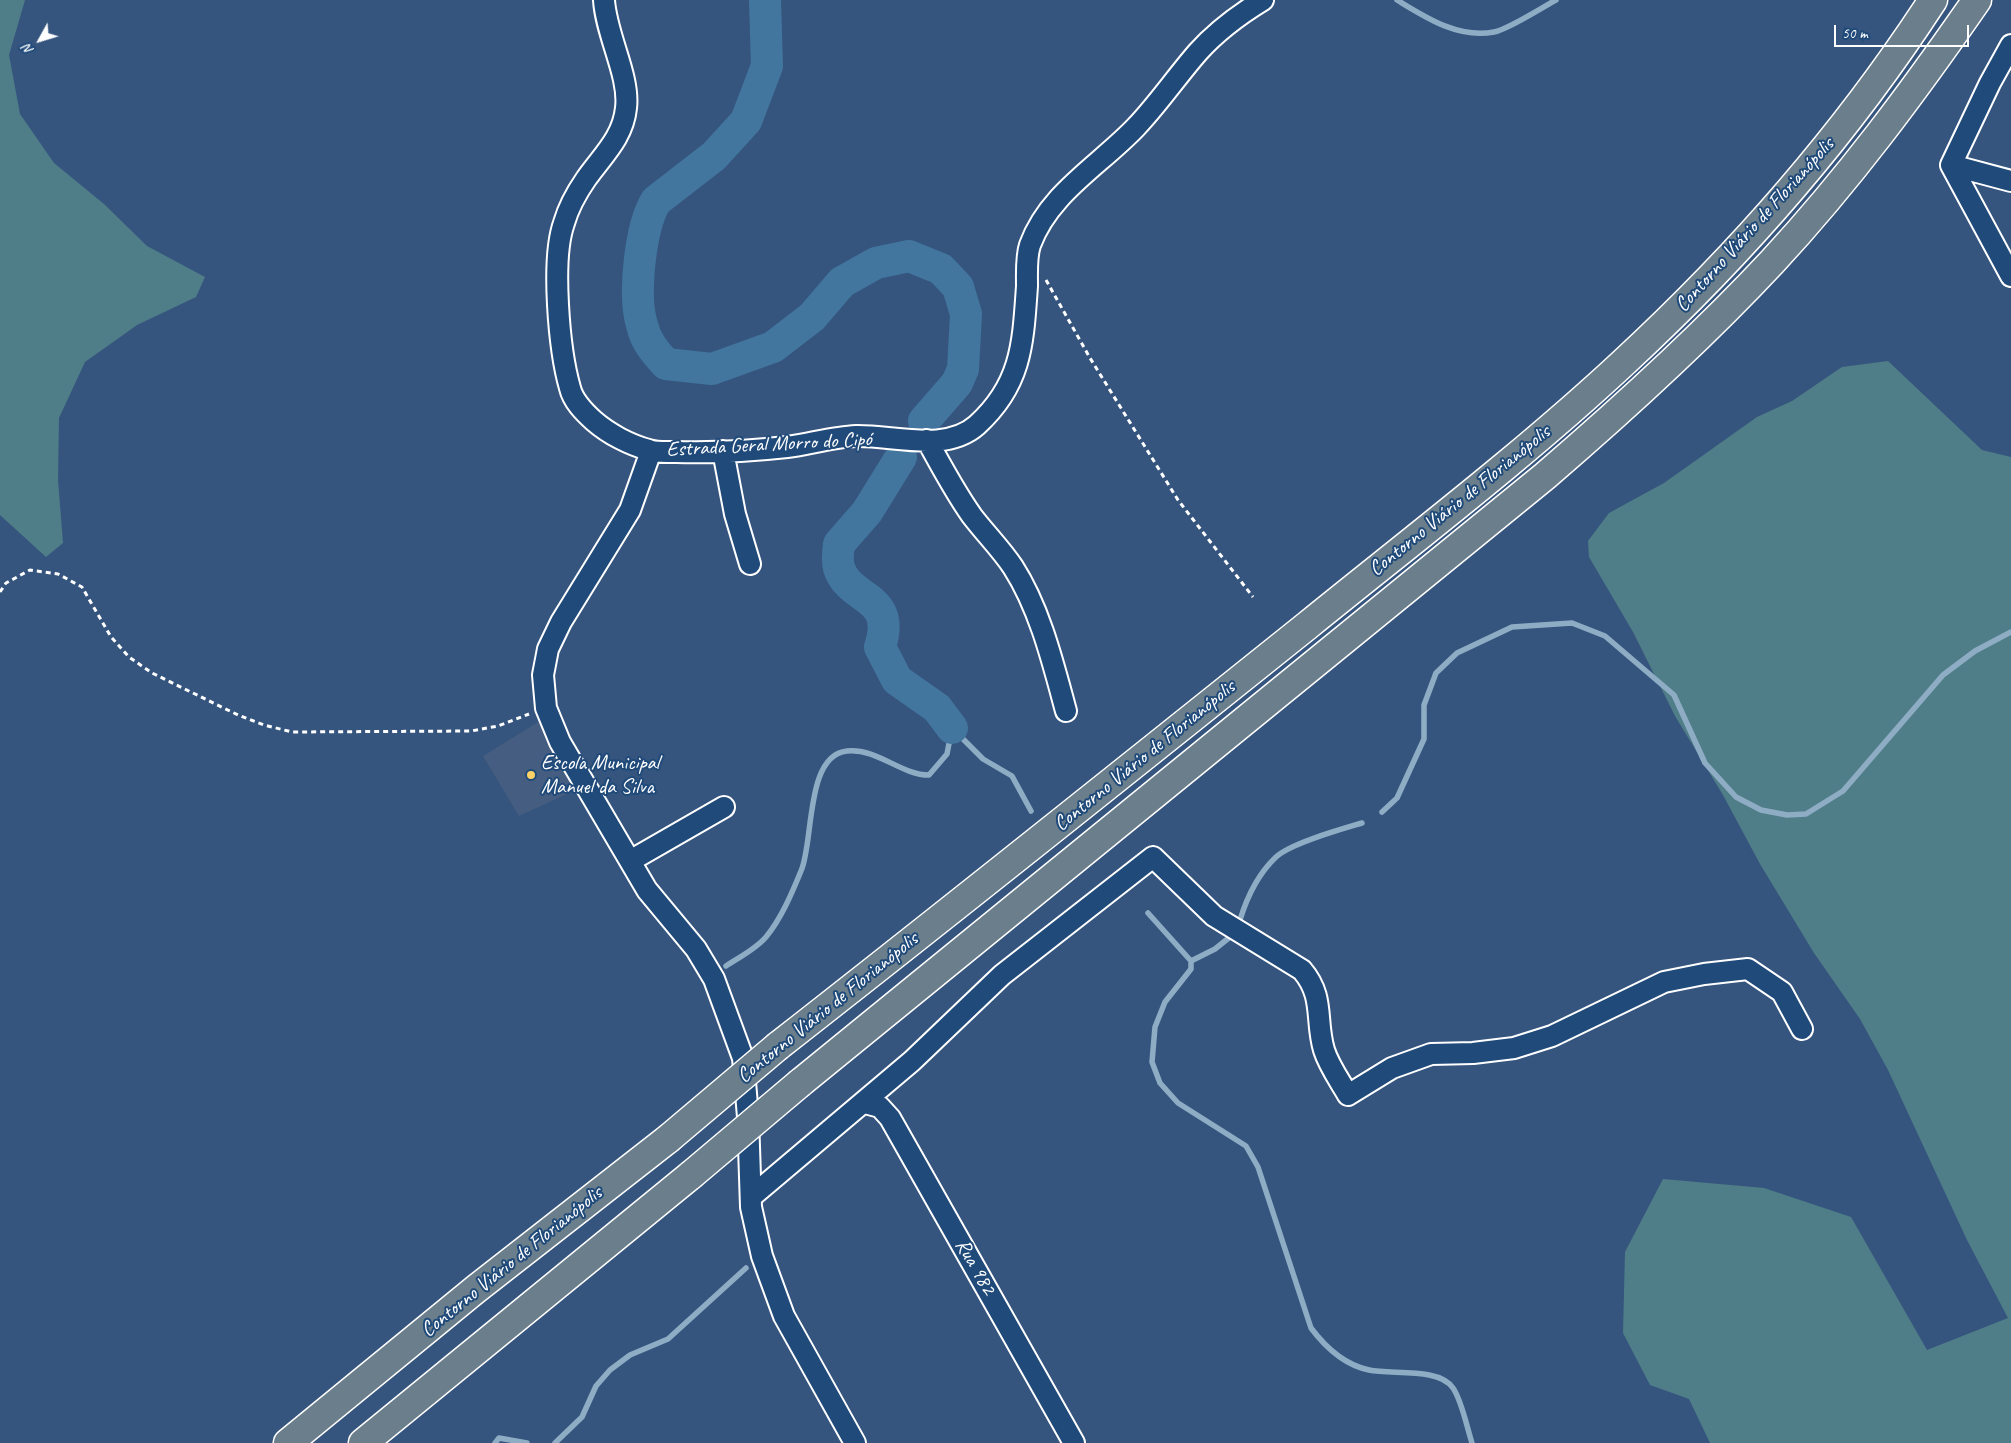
<!DOCTYPE html>
<html>
<head>
<meta charset="utf-8">
<style>
  body { margin:0 }
  #map { position:relative; width:2011px; height:1443px; overflow:hidden; background:#35557e; font-family:Caveat,sans-serif }
  canvas { display:block }
  .north { position:absolute; left:15px; top:15px; width:50px; height:50px; -webkit-text-stroke:4px #1f4a7a; paint-order:stroke; rotate:231deg; font-size:14px; font-weight:700; line-height:20px; text-align:center; color:#fff }
  .north::after { content:''; display:block; margin:auto; width:18px; height:22px; background:#fff; clip-path:polygon(50% 0,100% 100%,50% 72%,0 100%) }
  .scale { position:absolute; left:1834px; top:25px; width:135px; height:22px; box-sizing:border-box; border:2px solid #fff; border-top:0; padding-left:6px; font-size:15px; line-height:18px; white-space:nowrap; color:#fff; -webkit-text-stroke:4px #1f4a7a; paint-order:stroke }
</style>
</head>
<body>
<div id="map">
<canvas width="2011" height="1443"></canvas>
<div class="north">N</div>
<div class="scale">50 m</div>
</div>
<script>
const g = document.querySelector('canvas').getContext('2d');
g.lineJoin = 'round';
function paint(path, color) { g.fillStyle = color; g.fill(path, 'evenodd'); }
function stroke(path, color, width, dash) { g.strokeStyle = color; g.lineWidth = width; g.lineCap = dash ? 'butt' : 'round'; g.setLineDash(dash || []); g.stroke(path); }
function drawText(font, color, halo, rows, align = 'center') {
  g.font = font + ' Caveat,sans-serif'; g.lineWidth = 4; g.setLineDash([]); g.textBaseline = 'middle'; g.strokeStyle = halo; g.fillStyle = color; for (const [text, x, y, turn = 0] of rows) {
    g.save(); g.translate(x, y); g.rotate((+turn || 0) * Math.PI / 180); g.textAlign = isNaN(turn) ? turn : align; if (halo) g.strokeText(text, 0, 0); g.fillText(text, 0, 0); g.restore();
  }
}
const built = new Path2D(`
  M 543,719 L 559,760 L 576,790 L 519,816 L 483,756 Z`);
const green = new Path2D(`
  M 0,0 L 25,0 L 9,55 L 20,114 L 54,163 L 104,204 L 147,246 L 205,277 L 196,297 L 137,325 L 85,362 L 59,418 L 58,480 L 63,543 L 46,557 L 0,515 Z
  M 1888,361 L 1982,450 L 2011,457 L 2011,1443 L 1710,1443 L 1689,1399 L 1650,1385 L 1623,1333 L 1625,1252 L 1663,1179 L 1764,1188 L 1851,1217 L 1927,1350 L 2008,1318 L 1967,1240 L 1888,1070 L 1860,1019 L 1814,953 L 1760,864 L 1723,795 L 1675,716 L 1633,632 L 1589,557 L 1588,541 L 1609,513 L 1664,483 L 1757,417 L 1792,401 L 1842,367 Z`);
const stream = new Path2D(`
  M 1397,0 C 1425,17 1458,39 1494,32 C 1509,29 1541,8 1556,0
  M 952,728 L 983,759 L 1012,776 L 1031,811
  M 1382,812 L 1397,798 L 1424,739 L 1424,705 L 1436,673 L 1457,653 L 1512,627 L 1572,623 L 1605,636 L 1674,695 L 1705,763 L 1736,797 L 1761,810 L 1787,815 L 1806,814 L 1843,791 L 1943,675 L 1975,651 L 2011,632
  M 1148,913 L 1191,961 L 1191,969 L 1165,1002 L 1155,1027 L 1152,1062 L 1160,1083 L 1178,1103 L 1246,1146 L 1258,1167 L 1311,1328 C 1326,1348 1345,1365 1369,1370 C 1392,1375 1439,1367 1453,1388 C 1462,1401 1467,1428 1472,1443
  M 1240,920 C 1247,897 1258,874 1276,857 C 1291,843 1342,829 1362,823
  M 1191,961 L 1215,949 L 1230,937
  M 726,966 C 738,958 756,949 766,937 C 781,919 792,893 801,871 C 814,842 805,755 847,751 C 877,748 901,775 929,775 L 947,754 L 952,728
  M 495,1443 L 499,1438 L 527,1443
  M 555,1443 L 582,1417 L 596,1386 L 610,1370 L 630,1355 L 668,1339 L 746,1268`);
const river = new Path2D(`
  M 765,0 L 767,66 L 746,121 L 714,156 L 656,201 C 640,227 633,296 642,325 C 646,342 655,352 666,364 L 712,369 L 773,347 L 812,317 L 842,282 L 876,263 L 909,256 L 941,269 L 958,287 L 966,314 L 963,369 L 957,383 L 924,421
  M 901,457 L 867,512 L 839,544 C 838,551 837,561 839,568 C 850,602 897,594 880,647 L 897,680 L 937,708 L 952,728`);
const path = new Path2D(`
  M 1046,280 L 1090,358 L 1178,500 L 1253,597
  M 0,592 L 6,583 L 30,570 L 58,574 L 82,587 L 111,637 L 129,657 L 152,673 L 238,715 L 264,725 L 292,732 L 471,731 L 498,726 L 529,714`);
const minor = new Path2D(`
  M 604,0 C 606,35 630,76 626,108 C 623,138 602,156 586,179 C 577,192 568,209 564,223 C 551,259 559,350 570,388 C 573,401 584,412 594,421 C 609,434 630,445 649,450 C 657,453 667,452 676,452 C 713,453 751,451 787,447 C 810,444 833,437 856,436 C 893,435 946,453 977,425 C 1022,384 1023,343 1027,286 C 1027,273 1026,257 1030,245 C 1049,193 1100,165 1136,127 C 1158,104 1177,76 1198,52 C 1216,32 1240,14 1263,0
  M 1951,165 L 1990,83 L 2011,45
  M 1951,165 L 2011,276
  M 1951,165 L 2011,181
  M 927,440 C 941,466 955,492 972,516 C 985,533 1001,549 1013,567 C 1040,609 1053,663 1066,711
  M 651,451 L 630,510 L 561,622 L 548,649 L 543,675 L 546,708 L 560,742 L 647,890 L 696,949 L 714,979 L 743,1058 L 748,1117 L 751,1207 L 762,1256 L 784,1316 L 855,1443
  M 723,451 L 735,514 L 750,564
  M 630,861 L 724,807
  M 865,1103 L 880,1107 L 890,1118 L 1074,1443
  M 751,1197 L 912,1061 L 1002,975 L 1153,857 L 1214,916 L 1302,970 C 1325,997 1315,1020 1324,1050 C 1329,1066 1340,1081 1348,1095 L 1392,1068 L 1431,1054 L 1473,1053 L 1514,1048 L 1552,1036 L 1664,982 L 1704,974 L 1748,969 L 1782,992 L 1802,1029`);
const highway = new Path2D(`
  M 778,1046 C 956,907 1132,766 1308,625 C 1414,539 1523,456 1622,364 C 1740,255 1846,134 1933,0
  M 800,1083 L 1545,476 C 1624,408 1701,338 1772,262 C 1848,180 1914,91 1977,0
  M 288,1443 L 476,1289 L 668,1139
  M 363,1443 L 691,1175`);
const highwayBridge = new Path2D(`
  M 668,1139 L 778,1046
  M 691,1175 L 800,1083`);
const markers = [
  [531,775,5,"#ffd166"]
];
const streetNames = [
  ["Contorno Viário de Florianópolis",1755,225,-48],
  ["Estrada Geral Morro do Cipó",769,445,-3],
  ["Contorno Viário de Florianópolis",1460,501,-39],
  ["Contorno Viário de Florianópolis",1145,756,-39],
  ["Contorno Viário de Florianópolis",828,1008,-39],
  ["Contorno Viário de Florianópolis",512,1262,-39],
  ["Rua 982",975,1267,60]
];
const poiNames = [
  ["Escola Municipal",541,763],
  ["Manuel da Silva",541,787]
];
paint(built, '#445d81');
paint(green, '#507e88');
stroke(stream, '#8eadc5', 5.5);
stroke(river, '#42769f', 32);
stroke(minor, '#fff', 24);
stroke(highway, '#fff', 31);
stroke(path, '#fff', 3, [5, 4]);
stroke(minor, '#1f4a7a', 20);
stroke(highway, '#6b7e8b', 28);
stroke(highwayBridge, '#fff', 31, []);
stroke(highwayBridge, '#6b7e8b', 28);
for (const [x, y, r, color] of markers) { const dot = new Path2D(); dot.arc(x, y, r, 0, 2 * Math.PI); g.fillStyle = color; g.fill(dot); stroke(dot, '#1f4a7a', 2); }
drawText('21px', '#fff', '#1f4a7a', streetNames);
drawText('21px', '#fff', '#1f4a7a', poiNames, 'left');
</script>
</body>
</html>
